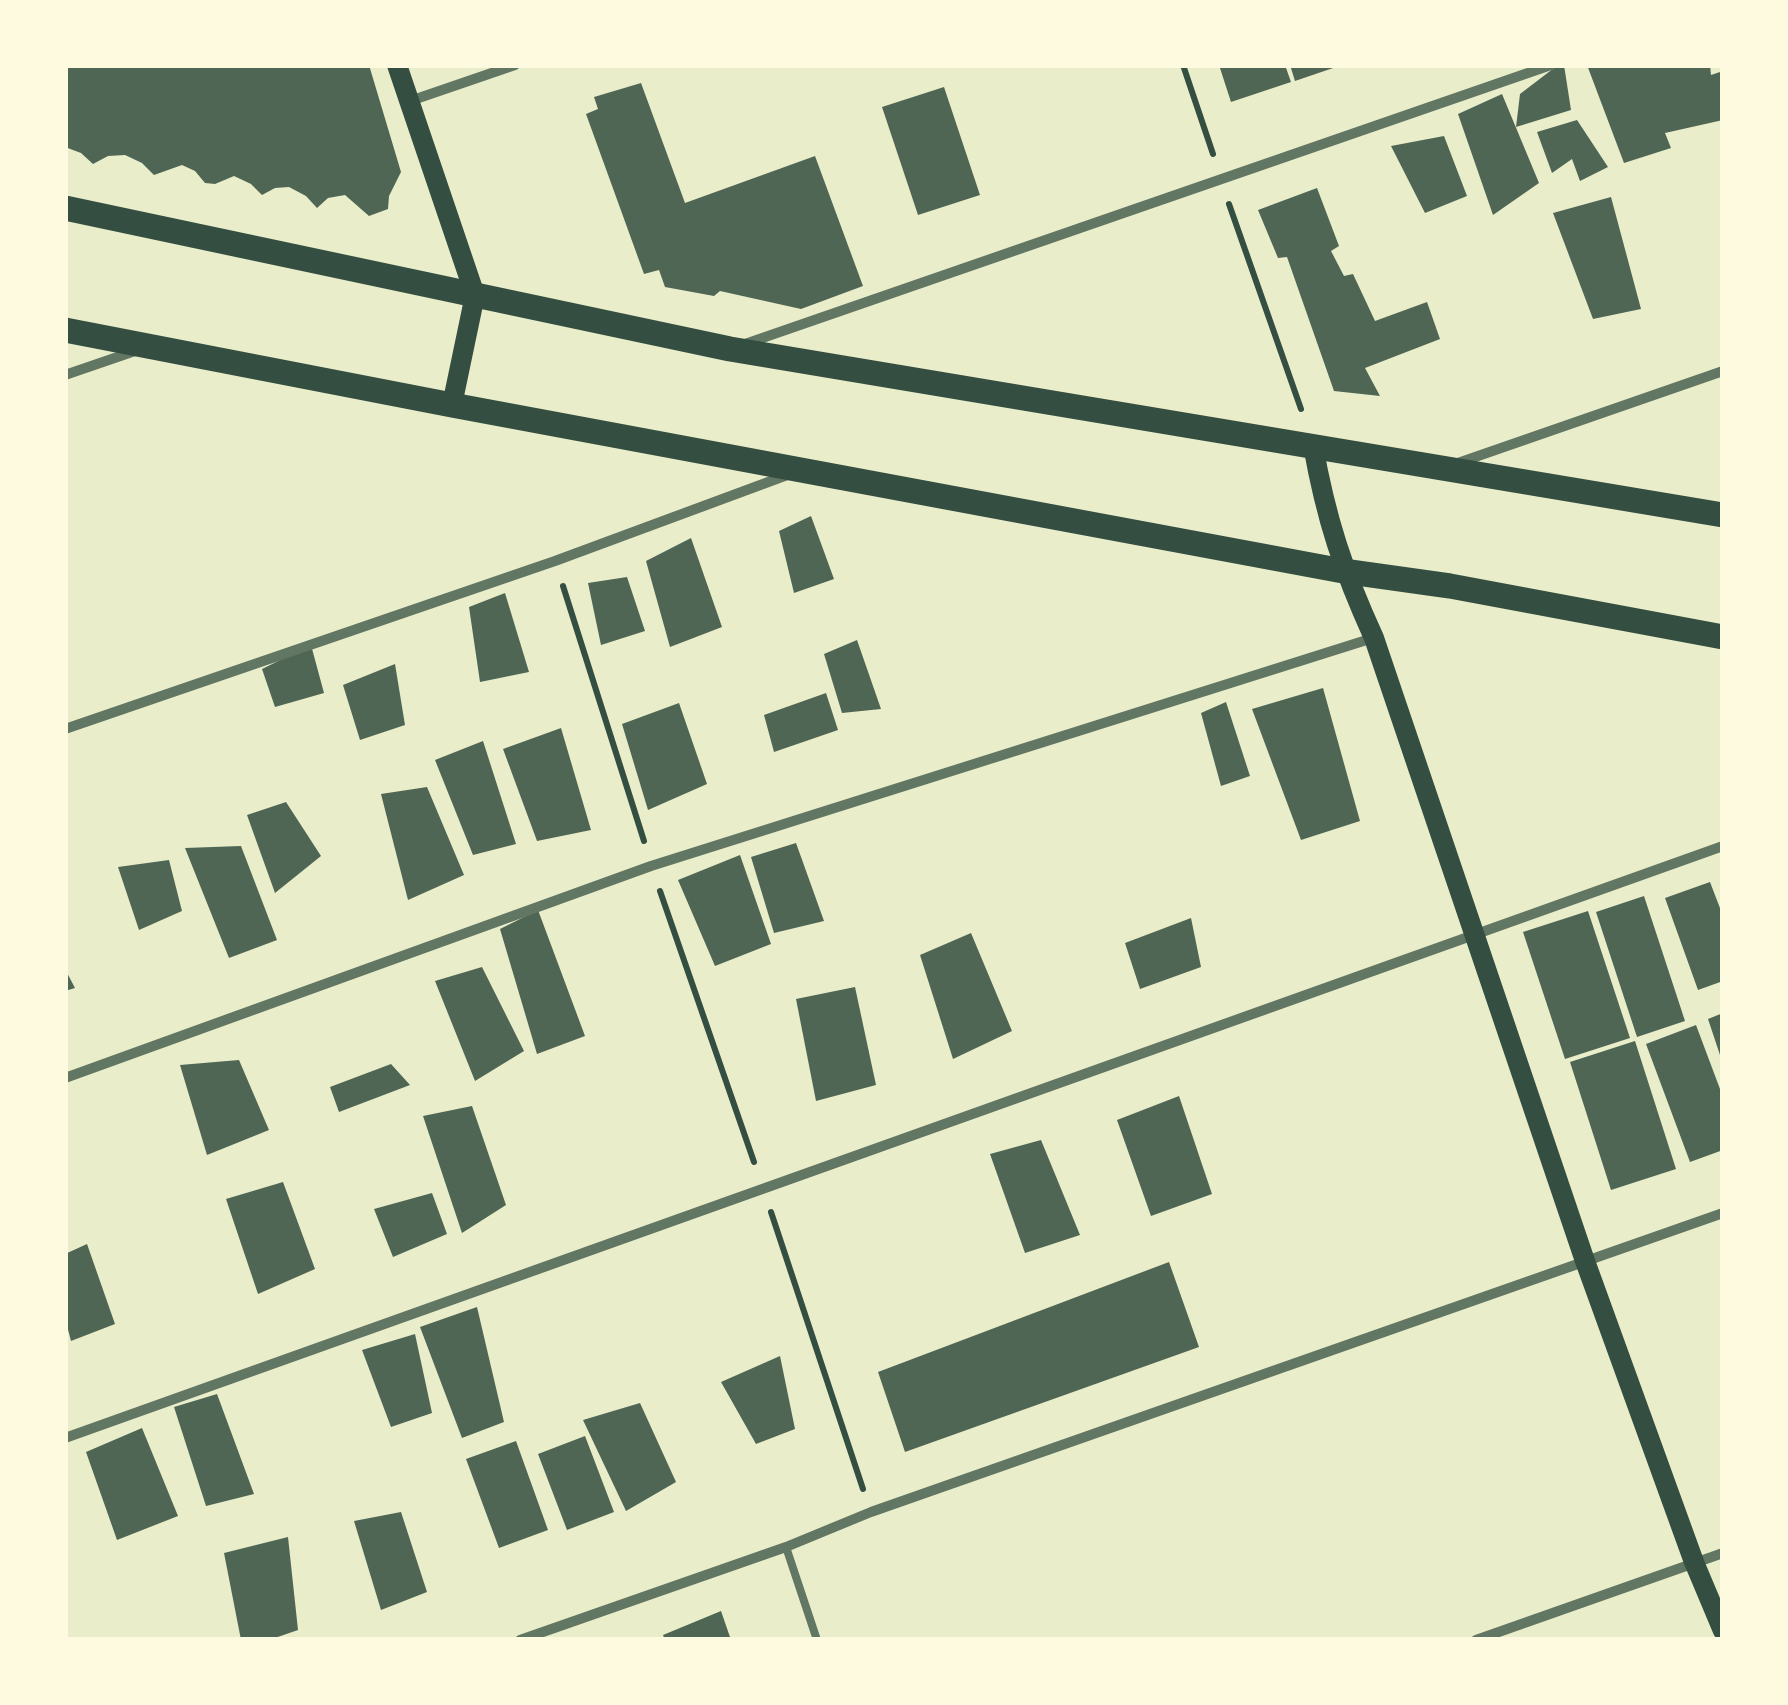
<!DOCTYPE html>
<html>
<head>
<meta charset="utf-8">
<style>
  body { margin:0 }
  #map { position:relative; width:1788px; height:1705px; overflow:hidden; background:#e9edc9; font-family:Spectral,serif }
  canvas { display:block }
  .frame { position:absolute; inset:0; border:68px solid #fefae0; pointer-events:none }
</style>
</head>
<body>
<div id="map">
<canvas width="1788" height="1705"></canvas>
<div class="frame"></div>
</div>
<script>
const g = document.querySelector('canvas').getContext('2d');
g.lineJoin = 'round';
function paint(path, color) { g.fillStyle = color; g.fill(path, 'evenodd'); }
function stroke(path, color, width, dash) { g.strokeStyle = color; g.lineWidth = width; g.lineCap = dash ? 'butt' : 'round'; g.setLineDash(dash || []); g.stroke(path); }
const building = new Path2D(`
  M 65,65 L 369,65 L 401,172 L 389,196 L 388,209 L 369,216 L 345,195 L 328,198 L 317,208 L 306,196 L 289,187 L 275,188 L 262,195 L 251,184 L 234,176 L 215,184 L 205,183 L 195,171 L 182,165 L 154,175 L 142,163 L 125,155 L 108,156 L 93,164 L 81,153 L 65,147 Z
  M 1219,65 L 1285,65 L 1291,82 L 1231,102 Z
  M 1290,65 L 1339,65 L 1339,66 L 1295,81 Z
  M 1558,65 L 1564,65 L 1571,110 L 1516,127 L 1520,94 Z
  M 1587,65 L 1710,65 L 1711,75 L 1723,71 L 1723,120 L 1665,133 L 1671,148 L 1624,163 Z
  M 641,83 L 685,203 L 815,156 L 863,286 L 801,309 L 720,291 L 714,296 L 665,287 L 659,270 L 644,274 L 586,114 L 598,109 L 594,97 Z
  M 944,87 L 980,195 L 918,215 L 882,107 Z
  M 1502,94 L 1539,183 L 1493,215 L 1458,114 Z
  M 1577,120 L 1608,167 L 1580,181 L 1572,159 L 1552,173 L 1537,132 Z
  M 1444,136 L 1467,196 L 1425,213 L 1391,146 Z
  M 1317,188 L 1339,246 L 1331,251 L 1344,276 L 1353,274 L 1375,321 L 1427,302 L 1440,339 L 1365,368 L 1380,396 L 1334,391 L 1287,257 L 1278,258 L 1258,210 Z
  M 1611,197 L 1641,309 L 1593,319 L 1553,213 Z
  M 811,516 L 834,579 L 794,593 L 779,531 Z
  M 691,538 L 722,627 L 670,647 L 646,561 Z
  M 627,577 L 645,631 L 601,645 L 588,583 Z
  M 505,593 L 529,672 L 480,682 L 469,607 Z
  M 857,640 L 881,709 L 842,713 L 824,654 Z
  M 311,645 L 324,693 L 275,707 L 262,669 Z
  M 395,664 L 405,725 L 360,740 L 343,685 Z
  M 1323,688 L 1360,821 L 1301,840 L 1252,709 Z
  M 826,693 L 838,730 L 774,752 L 764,715 Z
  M 1226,702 L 1250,776 L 1221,786 L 1201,713 Z
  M 679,703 L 707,784 L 648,810 L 622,724 Z
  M 561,728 L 591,830 L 537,841 L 503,749 Z
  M 483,741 L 516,844 L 473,855 L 435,760 Z
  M 427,787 L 464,875 L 408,900 L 381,794 Z
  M 286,802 L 321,856 L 275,893 L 247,815 Z
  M 796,843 L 824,921 L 774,933 L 751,857 Z
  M 241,846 L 277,940 L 229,958 L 185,848 Z
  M 740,855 L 771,944 L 715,966 L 678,880 Z
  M 169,860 L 182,911 L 139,930 L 118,867 Z
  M 1710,882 L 1723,916 L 1723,981 L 1698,990 L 1665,898 Z
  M 1644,896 L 1685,1021 L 1637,1037 L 1596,912 Z
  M 538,910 L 585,1036 L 537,1054 L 500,929 Z
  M 1588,911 L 1630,1038 L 1565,1059 L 1523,932 Z
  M 1191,918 L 1201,967 L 1140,989 L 1125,943 Z
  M 971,933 L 1012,1031 L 953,1059 L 920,955 Z
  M 482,967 L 524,1051 L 475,1081 L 435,981 Z
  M 65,969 L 75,988 L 65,991 Z
  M 855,987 L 876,1085 L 816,1101 L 796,999 Z
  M 1723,1013 L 1723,1061 L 1722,1061 L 1708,1019 Z
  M 1696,1025 L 1723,1097 L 1723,1150 L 1690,1162 L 1646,1044 Z
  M 1635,1041 L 1676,1169 L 1611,1190 L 1570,1062 Z
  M 239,1060 L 269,1130 L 207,1155 L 180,1065 Z
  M 391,1064 L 410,1085 L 339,1112 L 330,1087 Z
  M 1179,1096 L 1212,1194 L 1151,1216 L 1117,1120 Z
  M 472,1106 L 506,1205 L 462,1233 L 423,1116 Z
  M 1041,1140 L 1080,1235 L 1025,1253 L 990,1154 Z
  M 283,1182 L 315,1269 L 258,1294 L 226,1199 Z
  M 432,1193 L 447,1234 L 393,1257 L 374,1209 Z
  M 87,1244 L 115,1324 L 71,1341 L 65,1318 L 65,1254 Z
  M 1169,1262 L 1199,1347 L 905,1452 L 878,1372 Z
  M 477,1307 L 504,1422 L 462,1438 L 420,1327 Z
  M 415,1334 L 432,1413 L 391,1427 L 362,1350 Z
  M 780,1356 L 795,1429 L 756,1444 L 721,1382 Z
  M 217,1394 L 254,1494 L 206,1506 L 174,1407 Z
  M 640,1403 L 676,1482 L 626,1511 L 583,1420 Z
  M 142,1428 L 178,1516 L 117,1540 L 86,1452 Z
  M 585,1436 L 614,1512 L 567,1530 L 538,1454 Z
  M 516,1441 L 548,1530 L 499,1548 L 466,1459 Z
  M 401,1512 L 427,1592 L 381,1610 L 354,1521 Z
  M 288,1537 L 298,1630 L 269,1640 L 241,1640 L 224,1553 Z
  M 721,1611 L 731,1640 L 665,1640 L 663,1635 Z`);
const path = new Path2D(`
  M 1183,65 L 1213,154
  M 1229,204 L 1301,409
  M 563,586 L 644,841
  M 660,891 L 754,1162
  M 771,1212 L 863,1489`);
const service = new Path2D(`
  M 786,1547 L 817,1640`);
const minor = new Path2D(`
  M 410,101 L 515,65
  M 745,344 L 1551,65
  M 65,375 L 135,351
  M 1455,464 L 1723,371
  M 65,729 L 555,561 L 790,474
  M 65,1078 L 651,866 L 1373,638
  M 65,1438 L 1723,846
  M 520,1640 L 786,1547 L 871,1512 L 1723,1213
  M 1476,1640 L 1723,1553`);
const secondary = new Path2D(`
  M 397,65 L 475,295 L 452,405
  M 1313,445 C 1326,519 1343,570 1374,638 L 1585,1261 L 1694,1562 L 1723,1631`);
const primary = new Path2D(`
  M 65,208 L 730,349 L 1723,515
  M 65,330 L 452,405 L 1343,571 L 1450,586 L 1723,637`);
paint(building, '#4f6655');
stroke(path, '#344e41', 6);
stroke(service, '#617663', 8);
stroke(minor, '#617663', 10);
stroke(secondary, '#344e41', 20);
stroke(primary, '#344e41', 25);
</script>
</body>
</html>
